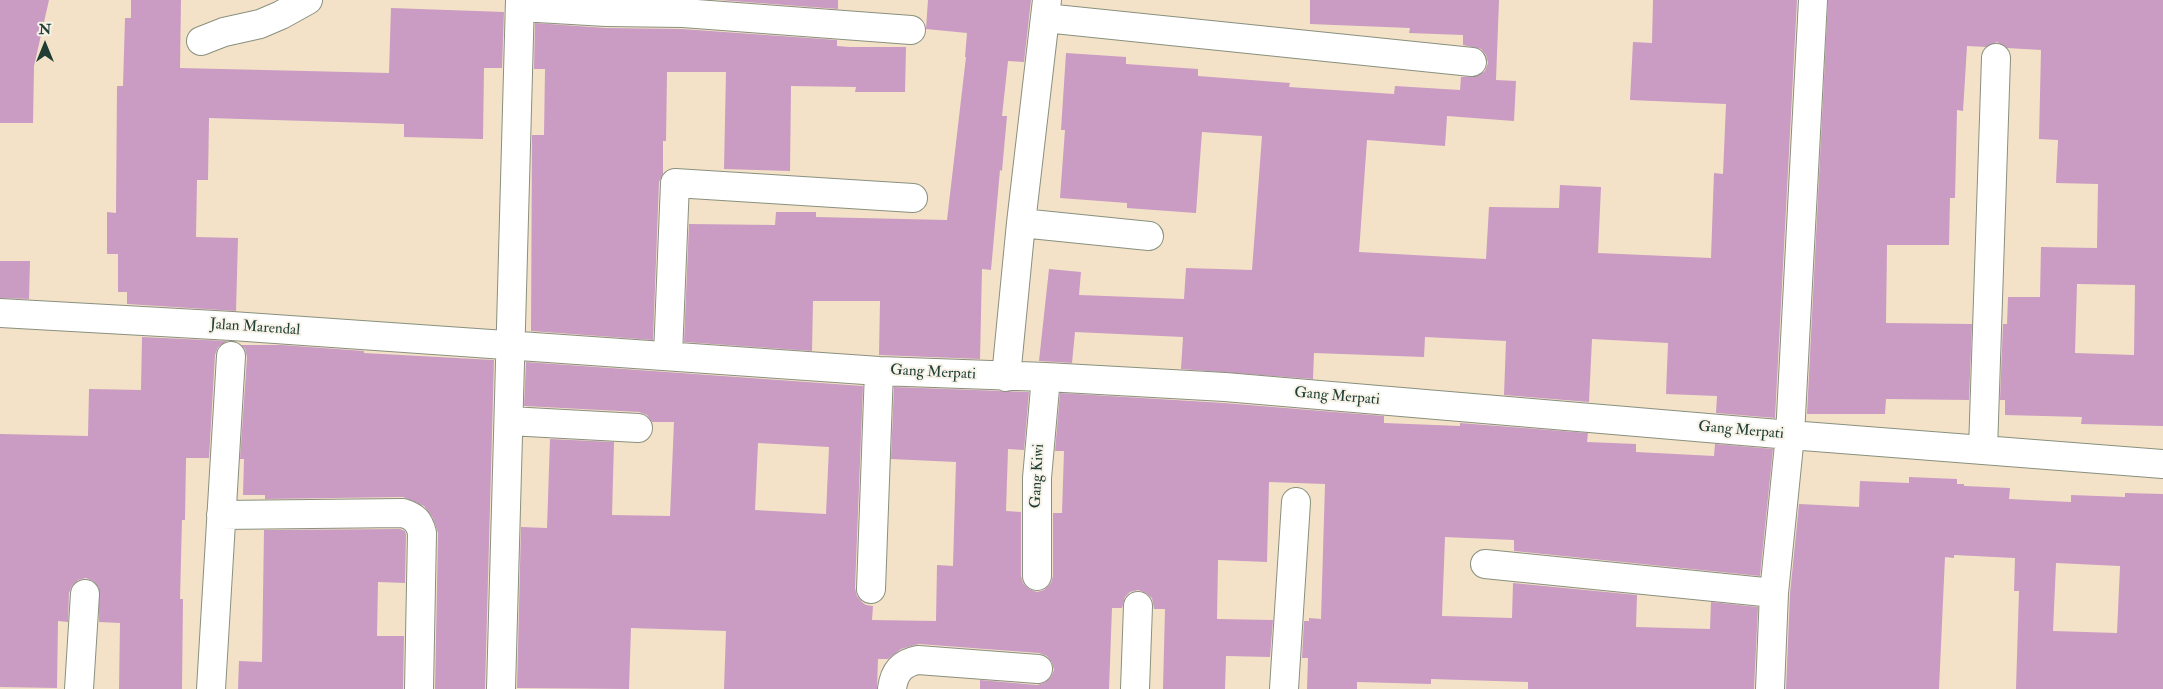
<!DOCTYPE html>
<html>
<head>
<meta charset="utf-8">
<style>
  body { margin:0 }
  #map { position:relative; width:2163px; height:689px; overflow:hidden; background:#f3e2c8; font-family:"IM FELL Double Pica",serif }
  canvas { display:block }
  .north { position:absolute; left:20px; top:20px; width:50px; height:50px; -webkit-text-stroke:4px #f7f3e8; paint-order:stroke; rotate:0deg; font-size:14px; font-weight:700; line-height:20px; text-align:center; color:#1f3d34 }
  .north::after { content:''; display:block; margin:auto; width:18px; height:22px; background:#1f3d34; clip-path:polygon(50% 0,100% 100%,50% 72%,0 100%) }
</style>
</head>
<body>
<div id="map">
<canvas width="2163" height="689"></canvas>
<div class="north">N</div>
</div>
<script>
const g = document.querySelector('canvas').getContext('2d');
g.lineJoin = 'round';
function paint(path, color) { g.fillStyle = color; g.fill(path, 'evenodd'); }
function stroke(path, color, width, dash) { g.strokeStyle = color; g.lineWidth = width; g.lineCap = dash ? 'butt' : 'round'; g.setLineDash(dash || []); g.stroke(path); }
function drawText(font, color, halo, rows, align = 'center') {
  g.font = font + ' "IM FELL Double Pica",serif'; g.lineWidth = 4; g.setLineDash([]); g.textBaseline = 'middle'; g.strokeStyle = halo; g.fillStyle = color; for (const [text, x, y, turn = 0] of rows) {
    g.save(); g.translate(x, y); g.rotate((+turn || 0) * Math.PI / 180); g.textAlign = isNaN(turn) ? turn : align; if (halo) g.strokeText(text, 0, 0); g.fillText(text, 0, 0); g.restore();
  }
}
const building = new Path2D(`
  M 0,0 L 49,0 L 34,66 L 33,123 L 0,123 Z
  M 131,0 L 181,0 L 180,68 L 389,73 L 391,8 L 504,12 L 502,68 L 484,68 L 483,139 L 404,137 L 404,124 L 209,118 L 208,180 L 197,180 L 196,237 L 238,238 L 236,311 L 127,304 L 127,292 L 118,292 L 118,254 L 107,254 L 107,212 L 116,213 L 117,86 L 123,86 L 125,18 L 131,18 Z
  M 719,0 L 838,0 L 838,9 Z
  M 928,0 L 1031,0 L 1024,62 L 1008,61 L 1002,116 L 1007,116 L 1002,171 L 1000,170 L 991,270 L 982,269 L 980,359 L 879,355 L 880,301 L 813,301 L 812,351 L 684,342 L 689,224 L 775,225 L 776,212 L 816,212 L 816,217 L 947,220 L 966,57 L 965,57 L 967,33 L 926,29 Z
  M 1310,0 L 1499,0 L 1496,80 L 1516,81 L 1514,121 L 1447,116 L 1445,146 L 1367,140 L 1359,252 L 1486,259 L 1489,207 L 1559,208 L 1560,185 L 1601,187 L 1598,253 L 1711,258 L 1714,173 L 1723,174 L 1726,104 L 1630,100 L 1633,42 L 1652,43 L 1653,0 L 1797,0 L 1775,418 L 1716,413 L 1717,396 L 1666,394 L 1668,343 L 1592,339 L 1589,402 L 1504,395 L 1506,341 L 1425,337 L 1424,357 L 1314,353 L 1313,379 L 1181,369 L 1183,337 L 1075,332 L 1072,363 L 1039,361 L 1049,269 L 1081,272 L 1079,295 L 1184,299 L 1186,268 L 1252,270 L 1262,136 L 1202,132 L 1196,213 L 1127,208 L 1127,203 L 1060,198 L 1065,130 L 1061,130 L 1066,53 L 1126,57 L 1126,64 L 1198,69 L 1198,76 L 1290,83 L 1289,87 L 1394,94 L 1395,86 L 1460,90 L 1461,77 L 1478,76 L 1485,71 L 1488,63 L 1486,55 L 1481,49 L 1463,45 L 1463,35 L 1409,33 L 1410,28 L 1310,24 Z
  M 1828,0 L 2163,0 L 2163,426 L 2081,424 L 2082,417 L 2005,415 L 2005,400 L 2000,400 L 2003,324 L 2007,324 L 2008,297 L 2040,297 L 2041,247 L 2097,248 L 2098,184 L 2056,183 L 2058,140 L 2039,139 L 2041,50 L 2007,48 L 1997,42 L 1986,47 L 1967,46 L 1963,111 L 1957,110 L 1955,198 L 1950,198 L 1949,245 L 1887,245 L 1886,323 L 1972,324 L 1969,400 L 1886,399 L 1885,414 L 1807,414 ZM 2077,284 L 2135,285 L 2134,355 L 2075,353 Z
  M 535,23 L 606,28 L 682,29 L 837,40 L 837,46 L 850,47 L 906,47 L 905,92 L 855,92 L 856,87 L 791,86 L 790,171 L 724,169 L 726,72 L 667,72 L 666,141 L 663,141 L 663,174 L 659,182 L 653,340 L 531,331 L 532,135 L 544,135 L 545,69 L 534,69 Z
  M 0,261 L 30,261 L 29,299 L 0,298 Z
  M 142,337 L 227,341 L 218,347 L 215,355 L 209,458 L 186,458 L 185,520 L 182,520 L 180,599 L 183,599 L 182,689 L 119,689 L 120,623 L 99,622 L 99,588 L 93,581 L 86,578 L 78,580 L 72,586 L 69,593 L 68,622 L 58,621 L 57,688 L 0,687 L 0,434 L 88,436 L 89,389 L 141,390 Z
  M 241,345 L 282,345 L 364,351 L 364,353 L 494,360 L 485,689 L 435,689 L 438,533 L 433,518 L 424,506 L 403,497 L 265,499 L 265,495 L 243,495 L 244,459 L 240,459 L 247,357 L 245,349 Z
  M 526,362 L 863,386 L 855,588 L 857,596 L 862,602 L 866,605 L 873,606 L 872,620 L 936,621 L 937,565 L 953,566 L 956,462 L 891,459 L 894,387 L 1029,392 L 1024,450 L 1008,449 L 1006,511 L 1021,512 L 1021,576 L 1023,583 L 1029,589 L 1037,592 L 1044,590 L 1051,583 L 1053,576 L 1053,513 L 1062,513 L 1064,451 L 1055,451 L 1060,393 L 1224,403 L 1384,416 L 1384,423 L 1460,426 L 1460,423 L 1588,433 L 1587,442 L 1636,444 L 1636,452 L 1714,456 L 1715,444 L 1773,449 L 1760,576 L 1514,551 L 1514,540 L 1445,537 L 1442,616 L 1512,618 L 1513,583 L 1637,595 L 1636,627 L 1710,629 L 1711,602 L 1758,607 L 1754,689 L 1528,689 L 1528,682 L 1431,679 L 1431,684 L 1357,682 L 1357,689 L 1307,689 L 1308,658 L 1302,658 L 1304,621 L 1309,621 L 1309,618 L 1321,619 L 1325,484 L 1269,482 L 1267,562 L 1218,560 L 1217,619 L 1273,620 L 1270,657 L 1226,656 L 1225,689 L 1163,689 L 1165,609 L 1154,609 L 1152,598 L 1146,593 L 1138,590 L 1130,592 L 1125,597 L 1122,608 L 1112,608 L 1109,689 L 980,689 L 980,680 L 1037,685 L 1044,683 L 1051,677 L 1054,670 L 1052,663 L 1047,656 L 1039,653 L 919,644 L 901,649 L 888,659 L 878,659 L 877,689 L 724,689 L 726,631 L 631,628 L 629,689 L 517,688 L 521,527 L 547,528 L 550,439 L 614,442 L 612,515 L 670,516 L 674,422 L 652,422 L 647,415 L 639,412 L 524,406 ZM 758,443 L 829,447 L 826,514 L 755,510 Z
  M 1909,477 L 1957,479 L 1957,484 L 1964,484 L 1964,486 L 2010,488 L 2009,499 L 2071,502 L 2071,495 L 2125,497 L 2125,493 L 2163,494 L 2163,689 L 2016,689 L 2019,591 L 2014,591 L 2015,558 L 1954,555 L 1954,558 L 1945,557 L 1939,689 L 1786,689 L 1790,594 L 1799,504 L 1859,507 L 1860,481 L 1909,483 ZM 2056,563 L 2120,566 L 2117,633 L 2053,631 Z
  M 400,529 L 405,531 L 406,535 L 405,583 L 378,582 L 377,636 L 404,636 L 403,689 L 238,689 L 239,661 L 262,662 L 264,530 Z`);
const minor = new Path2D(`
  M 521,7 L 606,12 L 683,13 L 911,30
  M 1045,18 L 1472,62
  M 201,41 L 224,32 L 260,24 L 281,15 L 308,0
  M 1021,223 L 1149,236
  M 0,313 L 232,326 L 879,371 L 1046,377 L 1225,387 L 1790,435 L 2163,464
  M 668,355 L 675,183 L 913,198
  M 1006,377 L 1021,223 L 1047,0
  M 509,421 L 638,428
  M 1983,450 L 1996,58
  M 221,515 L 403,513 C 415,517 419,521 422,533 L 419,689
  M 1485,564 L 1774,593
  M 1037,576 L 1037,478 L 1046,377
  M 871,589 L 879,371
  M 79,689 L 85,594
  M 211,689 L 231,356
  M 501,689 L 520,0
  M 892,689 C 894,672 902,663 918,660 L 1038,669
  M 1135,689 L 1138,606
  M 1284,689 L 1296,502
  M 1770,689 L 1774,593 L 1790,435 L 1813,0`);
const streetNames = [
  ["Jalan Marendal",255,328,4],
  ["Gang Merpati",933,373,3],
  ["Gang Merpati",1337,397,5],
  ["Gang Merpati",1741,431,5],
  ["Gang Kiwi",1038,476,-87]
];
paint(building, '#ca9bc3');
stroke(minor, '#89907e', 30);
stroke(minor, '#fff', 28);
drawText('15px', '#1f3d34', '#f7f3e8', streetNames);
</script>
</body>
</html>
